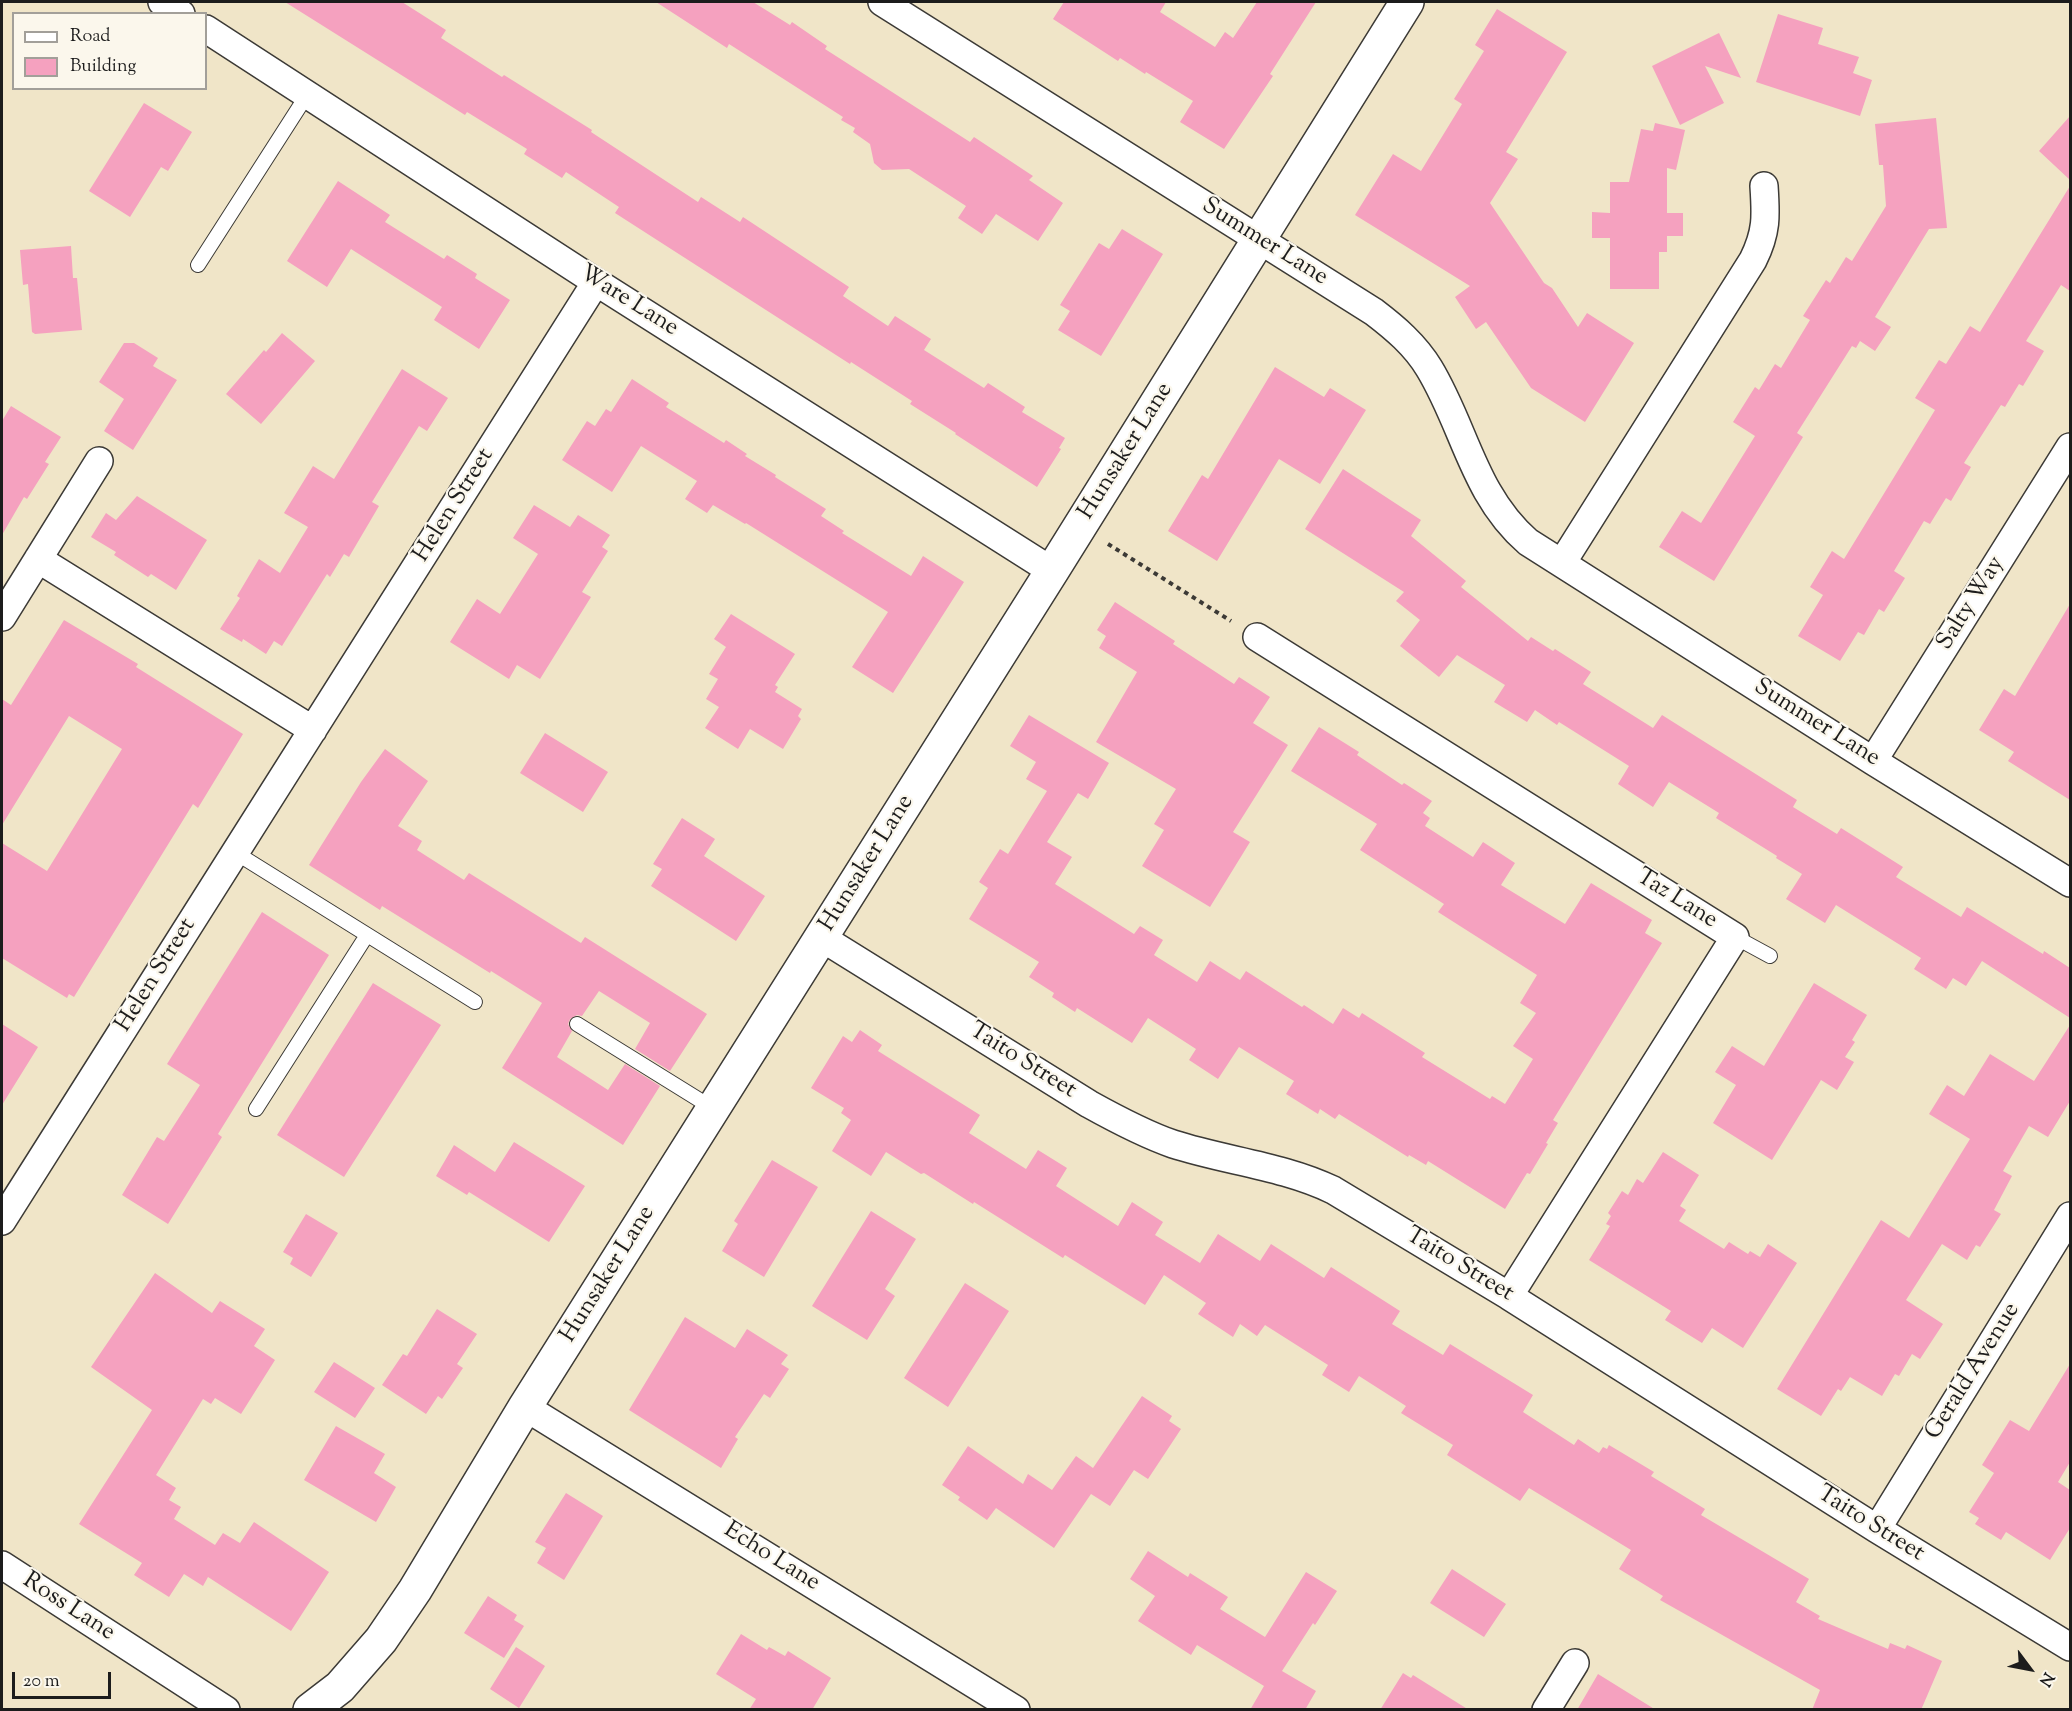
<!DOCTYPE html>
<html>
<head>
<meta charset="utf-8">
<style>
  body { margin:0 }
  #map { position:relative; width:2072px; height:1711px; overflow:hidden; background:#f0e5c8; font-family:"Sorts Mill Goudy",serif }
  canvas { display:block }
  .frame { position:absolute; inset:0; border:3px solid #1c1c1c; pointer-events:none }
  .legend { position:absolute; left:12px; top:12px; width:195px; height:78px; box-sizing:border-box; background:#fbf7ec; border:2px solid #a29f99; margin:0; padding:8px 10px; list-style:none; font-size:18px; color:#1c1c1c }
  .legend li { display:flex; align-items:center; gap:12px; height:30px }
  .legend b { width:30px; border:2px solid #a29f99 }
  .north { position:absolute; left:2000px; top:1639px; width:60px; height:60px; -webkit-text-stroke:4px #fbf7ec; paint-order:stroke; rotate:122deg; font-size:16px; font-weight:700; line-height:24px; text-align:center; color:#1c1c1c }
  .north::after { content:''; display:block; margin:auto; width:21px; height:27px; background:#1c1c1c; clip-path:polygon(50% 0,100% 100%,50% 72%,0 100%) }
  .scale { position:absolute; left:12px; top:1672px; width:99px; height:27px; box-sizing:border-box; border:3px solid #1c1c1c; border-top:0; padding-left:8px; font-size:18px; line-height:21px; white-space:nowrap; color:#1c1c1c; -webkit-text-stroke:4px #fbf7ec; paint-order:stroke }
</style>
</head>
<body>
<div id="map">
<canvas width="2072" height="1711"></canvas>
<div class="frame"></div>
<ul class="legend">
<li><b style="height:8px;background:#fff"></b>Road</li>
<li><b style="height:16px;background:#f5a1bf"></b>Building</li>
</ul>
<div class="north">N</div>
<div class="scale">20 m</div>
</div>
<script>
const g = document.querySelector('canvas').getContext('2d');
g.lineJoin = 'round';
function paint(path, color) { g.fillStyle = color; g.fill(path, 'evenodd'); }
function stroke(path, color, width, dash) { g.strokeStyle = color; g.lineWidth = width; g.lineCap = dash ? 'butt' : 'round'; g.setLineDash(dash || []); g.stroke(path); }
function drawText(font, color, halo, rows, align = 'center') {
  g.font = font + ' "Sorts Mill Goudy",serif'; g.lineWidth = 4.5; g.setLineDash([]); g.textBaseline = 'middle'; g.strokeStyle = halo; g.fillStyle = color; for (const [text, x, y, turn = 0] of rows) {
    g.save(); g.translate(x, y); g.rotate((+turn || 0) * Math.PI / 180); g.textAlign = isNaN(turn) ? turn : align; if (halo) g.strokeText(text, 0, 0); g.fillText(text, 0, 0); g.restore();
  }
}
const building = new Path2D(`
  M 285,2 L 402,2 L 446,30 L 441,38 L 502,77 L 504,75 L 592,130 L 591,132 L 698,202 L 701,197 L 740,222 L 743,217 L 784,244 L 849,287 L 843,296 L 888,326 L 895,316 L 931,339 L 924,350 L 984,388 L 988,383 L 1025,407 L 1022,412 L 1065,438 L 1059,448 L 1061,449 L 1037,487 L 955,434 L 956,433 L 910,404 L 912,401 L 851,362 L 850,364 L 615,213 L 619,207 L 566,172 L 562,178 L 524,154 L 527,149 L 467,112 L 465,115 Z
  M 656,2 L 753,2 L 790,25 L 792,22 L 827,46 L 825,49 L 970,142 L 974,137 L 1033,176 L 1029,180 L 1063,203 L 1038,241 L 996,214 L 982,234 L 958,218 L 966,206 L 909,169 L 882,170 L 874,163 L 870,144 L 853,132 L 855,128 L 841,120 L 843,117 L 729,44 L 727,48 Z
  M 1064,2 L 1166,2 L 1160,12 L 1215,47 L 1225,32 L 1233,38 L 1257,2 L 1316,2 L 1270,74 L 1273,76 L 1224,149 L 1180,122 L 1193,101 L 1146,72 L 1145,74 L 1120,58 L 1118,61 L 1053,19 Z
  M 1497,9 L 1567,52 L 1506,152 L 1518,159 L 1490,203 L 1544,283 L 1552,288 L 1578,327 L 1587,313 L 1634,343 L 1585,422 L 1531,388 L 1486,322 L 1476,329 L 1455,297 L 1470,286 L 1355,215 L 1393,154 L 1421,171 L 1462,104 L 1454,99 L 1484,51 L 1475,45 Z
  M 1778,14 L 1823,28 L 1818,44 L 1859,57 L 1853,73 L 1872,80 L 1860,116 L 1756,82 Z
  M 1719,33 L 1741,78 L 1705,66 L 1724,103 L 1680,125 L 1652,66 Z
  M 144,103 L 192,132 L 168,171 L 161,167 L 130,217 L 89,191 Z
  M 2070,116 L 2070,180 L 2039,151 Z
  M 1936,118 L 1947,228 L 1929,229 L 1875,317 L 1891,327 L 1875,351 L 1860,341 L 1856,348 L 1852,346 L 1797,433 L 1803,437 L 1714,581 L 1659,547 L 1682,511 L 1701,523 L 1755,436 L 1733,422 L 1755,387 L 1759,390 L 1775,364 L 1781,368 L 1810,320 L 1803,316 L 1826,280 L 1830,283 L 1846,257 L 1852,261 L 1886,206 L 1883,165 L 1879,165 L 1875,124 Z
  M 1655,123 L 1685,130 L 1676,170 L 1667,168 L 1667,213 L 1683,213 L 1683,236 L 1667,236 L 1667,252 L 1659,252 L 1659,289 L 1610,289 L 1610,238 L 1592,238 L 1592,212 L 1610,213 L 1610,182 L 1629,182 L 1641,129 L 1653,131 Z
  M 338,181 L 390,215 L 385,222 L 444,259 L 447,255 L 477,274 L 475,278 L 510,300 L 479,349 L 434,320 L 442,307 L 351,249 L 327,287 L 287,261 Z
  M 2070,186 L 2070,291 L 2061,285 L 2026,341 L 2044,351 L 2023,386 L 2019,384 L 2005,407 L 2001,405 L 1964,463 L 1971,467 L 1951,501 L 1946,498 L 1930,524 L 1924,521 L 1894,571 L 1905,578 L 1884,612 L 1879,609 L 1864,635 L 1858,632 L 1840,661 L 1798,636 L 1823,595 L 1810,587 L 1832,551 L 1844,559 L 1935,410 L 1915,398 L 1939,360 L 1946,364 L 1970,326 L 1980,332 Z
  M 1122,229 L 1163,254 L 1101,356 L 1058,330 L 1070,311 L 1060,305 L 1099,243 L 1109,249 Z
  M 71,246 L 73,278 L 77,278 L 82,330 L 35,334 L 32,332 L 28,284 L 23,285 L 20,250 Z
  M 282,333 L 315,361 L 261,424 L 226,394 L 264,350 L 266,352 Z
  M 124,343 L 134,343 L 158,358 L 153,366 L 177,380 L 133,450 L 104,431 L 124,399 L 99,382 Z
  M 1275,367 L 1324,397 L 1330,388 L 1366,410 L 1320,484 L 1279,459 L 1217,561 L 1168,531 L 1202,475 L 1208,479 Z
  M 402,369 L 448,398 L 427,431 L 419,426 L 372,502 L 379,506 L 349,557 L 344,554 L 330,577 L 327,574 L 282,646 L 274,641 L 266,654 L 243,639 L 242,642 L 220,629 L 240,598 L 237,596 L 259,559 L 280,573 L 308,527 L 284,513 L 313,466 L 334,479 Z
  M 632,379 L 669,403 L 666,407 L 724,443 L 726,440 L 747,454 L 745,456 L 776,475 L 775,477 L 826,509 L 821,516 L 844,531 L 842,533 L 911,576 L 923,556 L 964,582 L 893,693 L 852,667 L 888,612 L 746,523 L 745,524 L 713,505 L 707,513 L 685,499 L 697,481 L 641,446 L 612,492 L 562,460 L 587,421 L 595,426 L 606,409 L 611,412 Z
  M 11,406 L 61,437 L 45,462 L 49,464 L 27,499 L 24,497 L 2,535 L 2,421 Z
  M 1343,469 L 1421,520 L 1411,536 L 1466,581 L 1461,587 L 1528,641 L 1531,637 L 1553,651 L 1555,649 L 1591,672 L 1583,684 L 1653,728 L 1662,715 L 1797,800 L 1793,807 L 1837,834 L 1841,828 L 1903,867 L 1896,877 L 1961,917 L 1967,907 L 2043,954 L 2044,951 L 2070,968 L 2070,1018 L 1982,961 L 1966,986 L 1953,978 L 1946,989 L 1914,969 L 1921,958 L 1836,905 L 1825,923 L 1786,899 L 1802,874 L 1776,858 L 1777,856 L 1716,818 L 1719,813 L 1669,782 L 1653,807 L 1618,784 L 1629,766 L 1559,722 L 1557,725 L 1535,710 L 1527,722 L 1494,702 L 1505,685 L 1457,655 L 1439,677 L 1400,646 L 1420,620 L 1396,601 L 1404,592 L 1305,529 Z
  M 137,496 L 207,540 L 176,590 L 151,574 L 148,577 L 114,555 L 116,552 L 91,537 L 106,513 L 116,520 Z
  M 534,505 L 570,527 L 578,515 L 610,535 L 602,547 L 608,551 L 582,592 L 591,597 L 540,679 L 517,665 L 509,679 L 450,642 L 477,599 L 500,614 L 538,554 L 513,538 Z
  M 1115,602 L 1175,641 L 1173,644 L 1234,684 L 1239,677 L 1270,697 L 1253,723 L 1288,745 L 1233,832 L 1250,842 L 1210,907 L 1142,866 L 1164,830 L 1154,824 L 1176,789 L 1096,742 L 1137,672 L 1099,648 L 1106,636 L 1097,630 Z
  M 2070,604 L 2070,800 L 2008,761 L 2014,752 L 1979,730 L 2004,689 L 2015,696 Z
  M 731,614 L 795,654 L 775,685 L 778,687 L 775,692 L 802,709 L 798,716 L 801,719 L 783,749 L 750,729 L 738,749 L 705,728 L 719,707 L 706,699 L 718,679 L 709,674 L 726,647 L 714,639 Z
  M 64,620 L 138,664 L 136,667 L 243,734 L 198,808 L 193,804 L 74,997 L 69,994 L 67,998 L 2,958 L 2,843 L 47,871 L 122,749 L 69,716 L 2,825 L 2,699 L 11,705 Z
  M 1029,715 L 1109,763 L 1088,799 L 1078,793 L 1047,842 L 1072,857 L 1055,884 L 1134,934 L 1140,926 L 1163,940 L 1154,955 L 1197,982 L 1210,961 L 1240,980 L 1246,971 L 1302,1007 L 1304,1005 L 1333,1024 L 1343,1008 L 1359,1018 L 1362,1013 L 1425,1053 L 1422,1057 L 1490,1099 L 1492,1096 L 1505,1104 L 1533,1059 L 1513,1046 L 1536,1013 L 1520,1003 L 1537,975 L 1438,912 L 1444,904 L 1360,850 L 1377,824 L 1291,771 L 1319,727 L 1359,752 L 1357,755 L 1402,785 L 1404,783 L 1432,801 L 1423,813 L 1430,818 L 1425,826 L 1473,857 L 1483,842 L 1515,863 L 1501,885 L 1565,924 L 1591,883 L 1652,920 L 1645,933 L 1662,943 L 1553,1120 L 1558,1123 L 1546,1143 L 1548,1144 L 1530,1174 L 1527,1173 L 1505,1209 L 1428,1161 L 1426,1165 L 1409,1155 L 1408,1157 L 1339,1114 L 1335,1119 L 1320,1109 L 1318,1114 L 1286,1094 L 1294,1081 L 1239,1047 L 1218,1079 L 1189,1060 L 1196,1049 L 1148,1018 L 1132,1043 L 1077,1008 L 1075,1012 L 1052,997 L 1054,993 L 1029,977 L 1039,962 L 969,919 L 988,888 L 979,882 L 1000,849 L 1008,854 L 1047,791 L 1026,779 L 1036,762 L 1010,746 Z
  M 545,733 L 608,772 L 583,812 L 520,773 Z
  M 385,749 L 428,781 L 398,826 L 422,841 L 417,850 L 464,880 L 469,873 L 581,943 L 585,937 L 707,1014 L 670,1071 L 635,1049 L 650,1023 L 599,991 L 582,1016 L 577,1015 L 570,1019 L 568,1024 L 572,1031 L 557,1057 L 608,1090 L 625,1064 L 660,1086 L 623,1145 L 502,1068 L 542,1003 L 491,971 L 490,973 L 382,906 L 380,910 L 309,865 L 361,782 Z
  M 682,818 L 715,839 L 704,856 L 765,896 L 736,941 L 651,886 L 662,869 L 653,864 Z
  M 262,912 L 329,955 L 218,1134 L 222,1137 L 168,1224 L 122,1195 L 157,1137 L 164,1141 L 200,1085 L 167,1064 Z
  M 373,983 L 441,1025 L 344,1177 L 277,1135 Z
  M 1814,983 L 1867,1015 L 1852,1040 L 1855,1042 L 1845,1057 L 1854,1062 L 1837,1090 L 1821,1080 L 1772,1160 L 1713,1123 L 1736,1085 L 1715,1072 L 1732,1046 L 1764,1066 Z
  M 2,1024 L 38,1047 L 2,1105 Z
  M 2070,1025 L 2070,1101 L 2048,1137 L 2029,1126 L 2003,1171 L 2012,1176 L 1994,1210 L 2001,1214 L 1980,1247 L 1976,1245 L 1967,1260 L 1942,1244 L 1906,1300 L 1943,1324 L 1920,1359 L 1912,1354 L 1899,1376 L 1895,1374 L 1882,1396 L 1850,1377 L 1841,1391 L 1838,1389 L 1821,1416 L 1777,1389 L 1881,1220 L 1909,1238 L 1970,1139 L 1929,1114 L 1947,1085 L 1964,1096 L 1990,1054 L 2034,1081 Z
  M 860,1030 L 882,1045 L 878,1051 L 980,1115 L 969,1133 L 1026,1169 L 1038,1150 L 1067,1168 L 1056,1186 L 1118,1226 L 1132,1202 L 1163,1222 L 1155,1235 L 1200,1263 L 1218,1234 L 1260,1261 L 1271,1244 L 1324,1278 L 1331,1267 L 1400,1311 L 1392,1324 L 1443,1355 L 1450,1344 L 1533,1395 L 1523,1412 L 1574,1445 L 1578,1439 L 1599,1453 L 1603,1447 L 1607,1449 L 1609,1445 L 1654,1472 L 1651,1476 L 1705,1509 L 1701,1515 L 1809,1579 L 1796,1602 L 1820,1616 L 1818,1619 L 1888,1649 L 1890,1643 L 1905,1649 L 1907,1645 L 1942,1661 L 1921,1710 L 1812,1710 L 1820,1690 L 1660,1600 L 1663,1596 L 1619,1569 L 1631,1550 L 1529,1488 L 1520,1501 L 1447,1455 L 1453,1445 L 1401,1413 L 1406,1406 L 1359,1376 L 1349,1392 L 1322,1375 L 1328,1365 L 1265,1325 L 1257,1336 L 1240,1324 L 1233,1337 L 1198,1314 L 1206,1303 L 1164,1275 L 1145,1305 L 1065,1255 L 1063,1258 L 974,1202 L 973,1204 L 924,1173 L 921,1174 L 886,1152 L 871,1176 L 832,1151 L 851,1120 L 841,1113 L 844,1108 L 811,1088 L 843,1036 L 852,1042 Z
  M 514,1142 L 585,1186 L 549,1242 L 469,1192 L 467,1195 L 436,1176 L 454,1145 L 495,1172 Z
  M 1663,1152 L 1699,1175 L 1680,1206 L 1686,1210 L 1679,1221 L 1724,1249 L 1729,1242 L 1748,1254 L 1750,1251 L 1760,1257 L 1768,1244 L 1797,1263 L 1743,1348 L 1712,1328 L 1702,1343 L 1665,1320 L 1671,1311 L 1589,1260 L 1610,1226 L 1606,1224 L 1611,1216 L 1608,1213 L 1622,1191 L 1628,1195 L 1637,1179 L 1643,1183 Z
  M 772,1160 L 818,1187 L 764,1277 L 722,1251 L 738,1224 L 734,1221 Z
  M 871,1211 L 916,1239 L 885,1289 L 895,1296 L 867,1340 L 812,1306 Z
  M 306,1214 L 338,1233 L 311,1277 L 290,1264 L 293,1258 L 283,1252 Z
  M 155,1273 L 212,1313 L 220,1301 L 265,1329 L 254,1346 L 275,1360 L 241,1414 L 215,1398 L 211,1404 L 203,1399 L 156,1475 L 176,1488 L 169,1500 L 181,1507 L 174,1519 L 215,1545 L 223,1533 L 240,1543 L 254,1522 L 329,1572 L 291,1631 L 208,1577 L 203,1586 L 184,1574 L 169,1597 L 134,1575 L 142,1563 L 79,1524 L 152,1410 L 91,1367 Z
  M 965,1283 L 1009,1311 L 948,1407 L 904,1378 Z
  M 437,1309 L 477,1334 L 457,1364 L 463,1368 L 442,1399 L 438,1396 L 426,1414 L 382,1385 L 403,1354 L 407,1356 Z
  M 685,1317 L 735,1348 L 747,1329 L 788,1355 L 781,1364 L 789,1369 L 770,1398 L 764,1394 L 735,1437 L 738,1439 L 721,1468 L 629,1410 Z
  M 334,1362 L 375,1388 L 355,1418 L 314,1392 Z
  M 2070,1364 L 2070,1462 L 2058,1482 L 2070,1490 L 2070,1528 L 2050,1560 L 2006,1532 L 2001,1540 L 1975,1524 L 1979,1518 L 1969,1512 L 1994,1473 L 1982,1465 L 2010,1420 L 2029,1431 Z
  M 1142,1396 L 1172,1416 L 1169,1421 L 1181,1429 L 1148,1479 L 1134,1470 L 1110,1506 L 1091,1494 L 1054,1548 L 996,1508 L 987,1520 L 958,1500 L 960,1497 L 942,1485 L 968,1446 L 1023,1484 L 1028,1474 L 1052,1490 L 1076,1456 L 1093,1468 Z
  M 336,1426 L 385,1454 L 374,1473 L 396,1487 L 376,1522 L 304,1480 Z
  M 566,1493 L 603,1516 L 564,1580 L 537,1563 L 546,1548 L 535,1542 Z
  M 1148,1551 L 1188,1577 L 1190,1573 L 1228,1597 L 1220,1609 L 1265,1637 L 1306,1572 L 1337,1591 L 1315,1625 L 1313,1623 L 1282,1671 L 1316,1691 L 1305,1710 L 1250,1710 L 1264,1686 L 1197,1645 L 1191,1655 L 1138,1621 L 1155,1596 L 1130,1579 Z
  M 1452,1569 L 1506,1604 L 1484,1637 L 1430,1603 Z
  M 488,1596 L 517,1615 L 514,1620 L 524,1626 L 504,1658 L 464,1633 Z
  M 741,1634 L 767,1650 L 769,1647 L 785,1656 L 788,1651 L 831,1678 L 812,1710 L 749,1710 L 756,1699 L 716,1674 Z
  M 516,1647 L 545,1666 L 519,1708 L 490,1689 Z
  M 1403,1673 L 1411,1678 L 1413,1675 L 1469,1710 L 1380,1710 Z
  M 1598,1674 L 1656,1710 L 1577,1710 Z`);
const path = new Path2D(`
  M 1108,544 L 1231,621`);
const service = new Path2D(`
  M 198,265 L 307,95
  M 236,853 L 475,1002
  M 1735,937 L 1770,956
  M 577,1024 L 714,1109
  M 256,1109 L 367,935`);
const minor = new Path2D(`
  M 162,2 L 181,14
  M 882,2 L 1374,312 C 1395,328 1415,345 1429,368 C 1465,427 1473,494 1528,542 L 1873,761 L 2070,883
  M 206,29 L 596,282 L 1052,571
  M 38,559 L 313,730
  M 1562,563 L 1753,260 C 1767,232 1766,216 1764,186
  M 2,617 L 99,461
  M 1257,637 L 1735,937 L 1509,1296
  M 1873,761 L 2070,447
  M 822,938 L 1089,1104 C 1116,1119 1144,1134 1173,1144 C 1226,1161 1283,1166 1333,1190 L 1509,1296 L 1877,1529 L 2070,1647
  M 2,1221 L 596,282
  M 525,1407 L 1016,1710
  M 1877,1529 L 2070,1216
  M 2,1565 L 226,1710
  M 1546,1710 L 1575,1663`);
const tertiary = new Path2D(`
  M 310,1710 L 340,1687 L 381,1640 L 415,1590 L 525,1407 L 1052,571 L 1407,2`);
const streetNames = [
  ["Summer Lane",1264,243,32],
  ["Ware Lane",628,302,32],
  ["Hunsaker Lane",1127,452,-58],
  ["Helen Street",455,506,-58],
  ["Salty Way",1972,604,-58],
  ["Summer Lane",1816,724,32],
  ["Hunsaker Lane",868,864,-58],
  ["Taz Lane",1676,900,32],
  ["Helen Street",157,976,-58],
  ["Taito Street",1022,1062,32],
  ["Taito Street",1459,1266,31],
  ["Hunsaker Lane",609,1275,-58],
  ["Gerald Avenue",1974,1372,-58],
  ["Taito Street",1870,1525,32],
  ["Echo Lane",771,1558,32],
  ["Ross Lane",68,1608,33]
];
paint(building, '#f5a1bf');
stroke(service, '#3c3a36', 16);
stroke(minor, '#3c3a36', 30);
stroke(tertiary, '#3c3a36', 36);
stroke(path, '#3c3a36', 4, [4.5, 4.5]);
stroke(service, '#fff', 14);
stroke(minor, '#fff', 27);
stroke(tertiary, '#fff', 33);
drawText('24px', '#1c1c1c', '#fbf7ec', streetNames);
</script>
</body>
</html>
